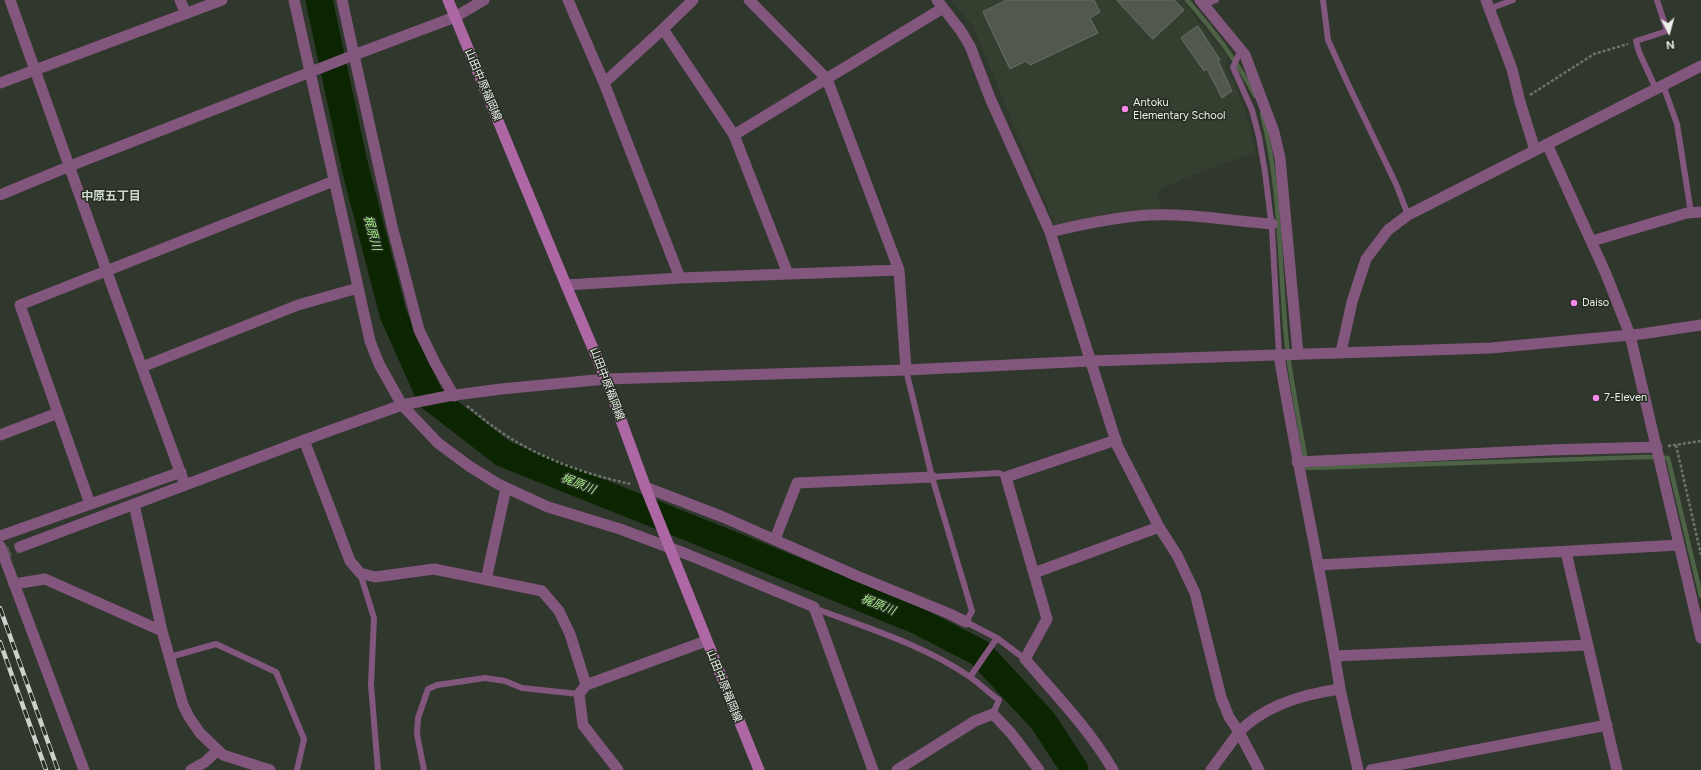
<!DOCTYPE html>
<html>
<head>
<meta charset="utf-8">
<style>
  body { margin:0 }
  #map { position:relative; width:1701px; height:770px; overflow:hidden; background:#30372d; font-family:Figtree,sans-serif }
  canvas { display:block }
  .north { position:absolute; left:1649px; top:12px; width:40px; height:40px; -webkit-text-stroke:3px #262d23; paint-order:stroke; rotate:174deg; font-size:11px; font-weight:700; line-height:16px; text-align:center; color:#ebf0e9 }
  .north::after { content:''; display:block; margin:auto; width:14px; height:18px; background:#ebf0e9; clip-path:polygon(50% 0,100% 100%,50% 72%,0 100%) }
</style>
</head>
<body>
<div id="map">
<canvas width="1701" height="770"></canvas>
<div class="north">N</div>
</div>
<script>
const g = document.querySelector('canvas').getContext('2d');
g.lineJoin = 'round';
function paint(path, color) { g.fillStyle = color; g.fill(path, 'evenodd'); }
function stroke(path, color, width, dash) { g.strokeStyle = color; g.lineWidth = width; g.lineCap = dash ? 'butt' : 'round'; g.setLineDash(dash || []); g.stroke(path); }
function drawText(font, color, halo, rows, align = 'center') {
  g.font = font + ' Figtree,"Noto Sans JP",sans-serif'; g.lineWidth = 3; g.setLineDash([]); g.textBaseline = 'middle'; g.strokeStyle = halo; g.fillStyle = color; for (const [text, x, y, turn = 0] of rows) {
    g.save(); g.translate(x, y); g.rotate((+turn || 0) * Math.PI / 180); g.textAlign = isNaN(turn) ? turn : align; if (halo) g.strokeText(text, 0, 0); g.fillText(text, 0, 0); g.restore();
  }
}
const built = new Path2D(`
  M 951,0 L 1181,0 L 1227,56 L 1225,70 L 1233,79 L 1249,124 L 1256,152 L 1183,179 L 1157,191 L 1161,211 L 1055,226 L 973,26 Z`);
const stream = new Path2D(`
  M 1187,0 C 1213,30 1237,60 1255,96
  M 1262,114 C 1281,186 1279,262 1286,336 C 1290,380 1300,424 1307,468 L 1645,457 L 1668,458 L 1701,596`);
const river = new Path2D(`
  M 319,0 L 355,167 L 393,314 L 430,397 L 504,454 L 730,544 L 918,621 L 980,653 L 1043,721 L 1075,770`);
const building = new Path2D(`
  M 1007,0 L 1094,0 L 1100,12 L 1090,18 L 1098,33 L 1030,65 L 1026,61 L 1010,69 L 983,12 Z
  M 1117,0 L 1174,0 L 1184,10 L 1153,39 Z
  M 1198,26 L 1220,60 L 1218,61 L 1232,91 L 1222,98 L 1207,69 L 1204,71 L 1181,38 Z`);
const tertiaryTunnel = new Path2D(`
  M 0,555 L 20,547`);
const path = new Path2D(`
  M 1530,95 L 1594,54 L 1628,44
  M 467,406 C 476,413 485,421 494,427 C 531,455 586,475 631,484
  M 1676,445 L 1701,555
  M 1668,446 L 1701,441`);
const service = new Path2D(`
  M 1323,0 L 1328,40 L 1347,82 L 1396,184 L 1408,215
  M 1204,5 L 1216,0
  M 1489,9 L 1513,0
  M 1241,50 L 1233,67 L 1252,110 L 1259,137 L 1265,172 L 1272,229 L 1279,355
  M 1663,85 L 1677,124 L 1691,213
  M 1656,89 L 1639,52 L 1636,41 L 1667,31 L 1657,0
  M 906,370 L 932,477 L 972,611 L 966,622 L 997,638 L 1025,659
  M 932,477 L 999,473 L 1006,477
  M 360,573 L 374,618 L 371,685 L 378,770
  M 814,608 C 867,628 924,645 970,677 C 980,684 989,693 999,700 L 993,714
  M 170,657 L 216,644 L 276,672 L 304,739 L 297,770
  M 970,677 L 997,638
  M 424,770 L 417,734 L 418,718 L 428,689 L 437,685 L 485,678 L 505,681 L 522,688 L 579,694`);
const minor = new Path2D(`
  M 10,0 L 112,286 L 185,485
  M 180,0 L 186,14
  M 294,0 L 370,341 L 379,364 L 402,405 L 438,443 L 469,466 L 498,484 L 548,507 L 620,529 L 689,555 L 814,607 L 873,770
  M 568,0 L 604,83 L 680,278
  M 749,0 L 827,79 L 899,270 L 906,370
  M 937,0 L 961,31 L 970,46 L 990,98 L 1050,232 L 1117,445 L 1159,527 L 1177,555 L 1195,593 L 1221,697 L 1229,717 L 1239,732 L 1259,770
  M 1200,0 L 1245,55 L 1274,132 L 1280,158 L 1298,354
  M 1486,0 L 1512,69 L 1520,102 L 1535,150
  M 663,29 L 734,135 L 788,274
  M 0,83 L 222,0
  M 604,83 L 663,29 L 693,0
  M 734,135 L 943,8
  M 1547,144 L 1606,274 L 1630,335 L 1701,638
  M 0,195 L 70,166 L 354,55 L 342,0
  M 1050,232 C 1083,224 1115,217 1149,215 C 1190,213 1231,221 1272,224
  M 1592,241 L 1687,213 L 1701,212
  M 566,285 L 680,278 L 899,270
  M 142,367 L 298,305 L 358,288
  M 454,396 L 435,363 L 419,330 L 392,226 L 354,55 L 455,17 L 484,0
  M 0,435 L 58,413
  M 304,440 L 350,561 L 360,573 L 375,577 L 434,569 L 542,591 L 559,611 L 570,634 L 586,685
  M 1297,462 L 1549,450 L 1657,447
  M 645,487 L 723,517 L 857,576 L 950,614 L 966,622
  M 90,504 L 20,305 L 334,181
  M 134,504 L 162,631 L 183,705 L 189,717 L 200,733 L 223,755 L 270,770
  M 0,536 L 181,472
  M 775,539 L 797,483 L 932,477
  M 1566,552 L 1617,770
  M 1318,565 L 1679,545
  M 1034,573 L 1159,527
  M 486,580 L 506,488
  M 14,584 L 45,579 L 162,631
  M 1335,656 L 1588,645
  M 1340,689 L 1358,770
  M 1239,732 C 1265,705 1304,694 1340,689 C 1323,577 1297,467 1279,355
  M 191,770 L 205,762 L 217,751
  M 618,770 L 583,725 L 579,694 L 586,685 L 706,641
  M 897,770 L 975,721 L 993,714 L 1011,733 L 1039,770
  M 1113,770 C 1089,729 1056,695 1025,659 L 1047,619 L 1006,477 L 1116,440
  M 1371,770 L 1607,725`);
const tertiary = new Path2D(`
  M 1341,352 L 1352,302 L 1366,259 L 1388,230 L 1408,215 L 1701,66
  M 0,546 L 84,770
  M 20,547 L 329,431 L 402,405 L 448,396 L 501,389 L 606,379 L 906,370 L 1091,361 L 1491,348 L 1641,334 L 1701,325
  M 1211,770 L 1239,732`);
const secondary = new Path2D(`
  M 448,0 L 566,285 L 606,379 L 648,494 L 759,770`);
const rail = new Path2D(`
  M 0,608 L 58,770
  M 0,642 L 46,770`);
const markers = [
  [1125,109,4,"#f888eb"],
  [1574,303,4,"#f888eb"],
  [1596,398,4,"#f888eb"]
];
const streetNames = [
  ["山田中原福岡線",483,85,67],
  ["山田中原福岡線",607,384,69],
  ["山田中原福岡線",724,686,68]
];
const poiNames = [
  ["Antoku",1133,103],
  ["Elementary School",1133,116],
  ["Daiso",1582,303],
  ["7-Eleven",1604,398]
];
const neighbourhoodNames = [
  ["中原五丁目",111,196]
];
const waterNames = [
  ["梶原川",372,233,75],
  ["梶原川",578,484,22],
  ["梶原川",878,605,22]
];
paint(built, '#343f2f');
stroke(stream, '#4e6246', 4.5);
stroke(river, '#0a2500', 27);
paint(building, '#51594e');
stroke(building, '#697166', 1);
stroke(tertiaryTunnel, '#4c5349', 11, [11, 5.5]);
stroke(path, '#6e746b', 2.5, [3, 2]);
stroke(service, '#83567d', 6);
stroke(minor, '#83567d', 11);
stroke(tertiary, '#83567d', 11);
stroke(secondary, '#ae67a5', 11);
stroke(rail, '#ccd1c9', 4.5);
stroke(rail, '#262d23', 3, [9]);
for (const [x, y, r, color] of markers) { const dot = new Path2D(); dot.arc(x, y, r, 0, 2 * Math.PI); g.fillStyle = color; g.fill(dot); stroke(dot, '#262d23', 1.5); }
drawText('11px', '#ebf0e9', '#262d23', streetNames);
drawText('11px', '#ebf0e9', '#262d23', poiNames, 'left');
drawText('bold 12px', '#cdd7ca', '#262d23', neighbourhoodNames);
drawText('italic 12px', '#a4eb87', '#262d23', waterNames);
</script>
</body>
</html>
